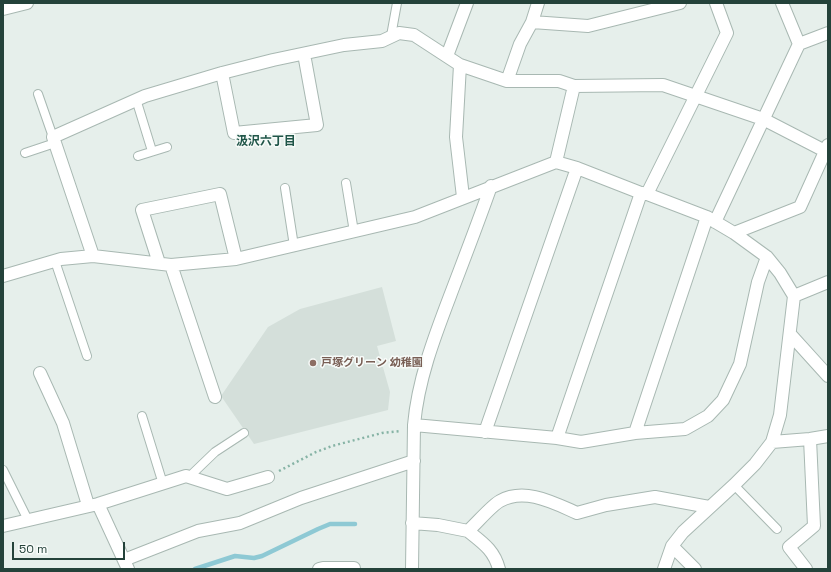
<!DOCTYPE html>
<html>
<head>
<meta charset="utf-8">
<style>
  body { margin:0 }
  #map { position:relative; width:831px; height:572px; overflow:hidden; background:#e6efeb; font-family:"Space Grotesk",sans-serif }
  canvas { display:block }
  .frame { position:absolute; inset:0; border:4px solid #24423a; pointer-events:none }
  .scale { position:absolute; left:12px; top:542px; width:113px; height:18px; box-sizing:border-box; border:2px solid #24423a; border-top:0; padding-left:5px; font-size:12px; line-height:14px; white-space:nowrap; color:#24423a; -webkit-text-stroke:3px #f7fbf9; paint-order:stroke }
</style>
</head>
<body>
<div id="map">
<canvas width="831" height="572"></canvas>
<div class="frame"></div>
<div class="scale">50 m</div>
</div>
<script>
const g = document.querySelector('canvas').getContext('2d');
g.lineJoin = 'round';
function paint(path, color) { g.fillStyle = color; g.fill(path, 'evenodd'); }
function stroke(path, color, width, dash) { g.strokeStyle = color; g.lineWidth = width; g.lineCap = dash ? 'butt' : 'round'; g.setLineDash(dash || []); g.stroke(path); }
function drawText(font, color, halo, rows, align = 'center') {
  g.font = font + ' "Space Grotesk","Noto Sans JP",sans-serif'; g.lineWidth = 3; g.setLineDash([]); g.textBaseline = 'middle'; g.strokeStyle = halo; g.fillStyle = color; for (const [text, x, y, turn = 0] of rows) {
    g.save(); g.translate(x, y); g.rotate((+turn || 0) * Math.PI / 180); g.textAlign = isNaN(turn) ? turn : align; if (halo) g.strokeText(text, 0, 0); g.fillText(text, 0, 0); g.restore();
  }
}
const built = new Path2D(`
  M 382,287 L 396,341 L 377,346 L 390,392 L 388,410 L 254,444 L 221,396 L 268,327 L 300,309 Z`);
const stream = new Path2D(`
  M 195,569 L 235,556 L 254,558 L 262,556 L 318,529 L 330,524 L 355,524`);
const path = new Path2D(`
  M 279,471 L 316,452 L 332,446 L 382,433 L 401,431`);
const service = new Path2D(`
  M 391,36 L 397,3
  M 38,94 L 53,137
  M 136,99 L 152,151
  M 25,153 L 55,143
  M 138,156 L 167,147
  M 346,183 L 354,232
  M 285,188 L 294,246
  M 55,261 L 87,356
  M 142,416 L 163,484
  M 3,470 L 28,520
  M 189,477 L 215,452 L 244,433
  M 734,485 L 777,529`);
const minor = new Path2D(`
  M 532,22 L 588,26 L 680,3
  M 799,44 L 828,33
  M 447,56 L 467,3
  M 460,65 L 456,137 L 463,197
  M 222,73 L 234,133 L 317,125 L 304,54
  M 507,81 L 520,44 L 532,22 L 538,3
  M 556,162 L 574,86
  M 647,194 L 727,33 L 716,3
  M 715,222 L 799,44 L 782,3
  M 734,233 L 800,207 L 828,145
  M 93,256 L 53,137 L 145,96 L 222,73 L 273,60 L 344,45 L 382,41 L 399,33 L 414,35 L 460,65 L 507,81 L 559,81 L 574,86 L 663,85 L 763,119 L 825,151 L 828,151
  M 159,263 L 142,210 L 220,194 L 236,259
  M 171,265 L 215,397
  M 3,276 L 61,259 L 93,256 L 171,265 L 236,259 L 415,217 L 556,162 L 577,168 L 641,193 L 647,194 L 707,217 L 734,233 L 767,257 L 780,273 L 794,296 L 780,415 L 772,442 L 755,464 L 734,485 L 683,532 L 672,546 L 664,569
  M 794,296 L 828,282
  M 790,334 L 828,376
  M 40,373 L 63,423 L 88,505
  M 414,425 L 557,438 L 581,442 L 635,433 L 685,429 L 708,416 L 723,400 L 740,364 L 758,282 L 767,257
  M 485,432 L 577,168
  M 635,433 L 707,217
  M 557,438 L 641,193
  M 772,442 L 810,439 L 828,436
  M 98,504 L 128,569
  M 412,523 L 438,525 L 468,531 C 477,523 491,506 500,501 C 525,487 554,503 577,513 L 606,505 L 655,497 L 709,507
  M 3,526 L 98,504 L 186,476 L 227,489 L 268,477
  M 468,531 C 483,543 494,550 499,569
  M 672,546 L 695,569
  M 124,560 L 198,531 L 240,523 L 301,498 L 414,461
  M 319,569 L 323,568 L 354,568 L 354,569
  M 412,569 L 414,425 C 418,380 434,338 450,296 C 464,259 478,223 491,186
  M 806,569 L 789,547 L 814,526 L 810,439`);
const tertiary = new Path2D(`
  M 3,9 L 27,3`);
const markers = [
  [313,363,4,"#8d6e63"]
];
const educationNames = [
  ["戸塚グリーン 幼稚園",321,363]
];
const neighbourhoodNames = [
  ["汲沢六丁目",266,142]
];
paint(built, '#d4dfda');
stroke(stream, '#8ec9d4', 4.5);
stroke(service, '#a8b8b2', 10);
stroke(minor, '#a8b8b2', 14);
stroke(tertiary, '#a8b8b2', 14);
stroke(path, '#86b3a5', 2.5, [2, 3]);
stroke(service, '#fff', 8);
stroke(minor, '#fff', 12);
stroke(tertiary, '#fff', 12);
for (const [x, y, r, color] of markers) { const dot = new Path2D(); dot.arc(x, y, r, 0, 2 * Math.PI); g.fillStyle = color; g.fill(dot); stroke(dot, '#f7fbf9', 1.5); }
drawText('bold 11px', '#785e54', '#f7fbf9', educationNames, 'left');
drawText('bold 12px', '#1f5548', '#f7fbf9', neighbourhoodNames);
</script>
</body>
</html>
